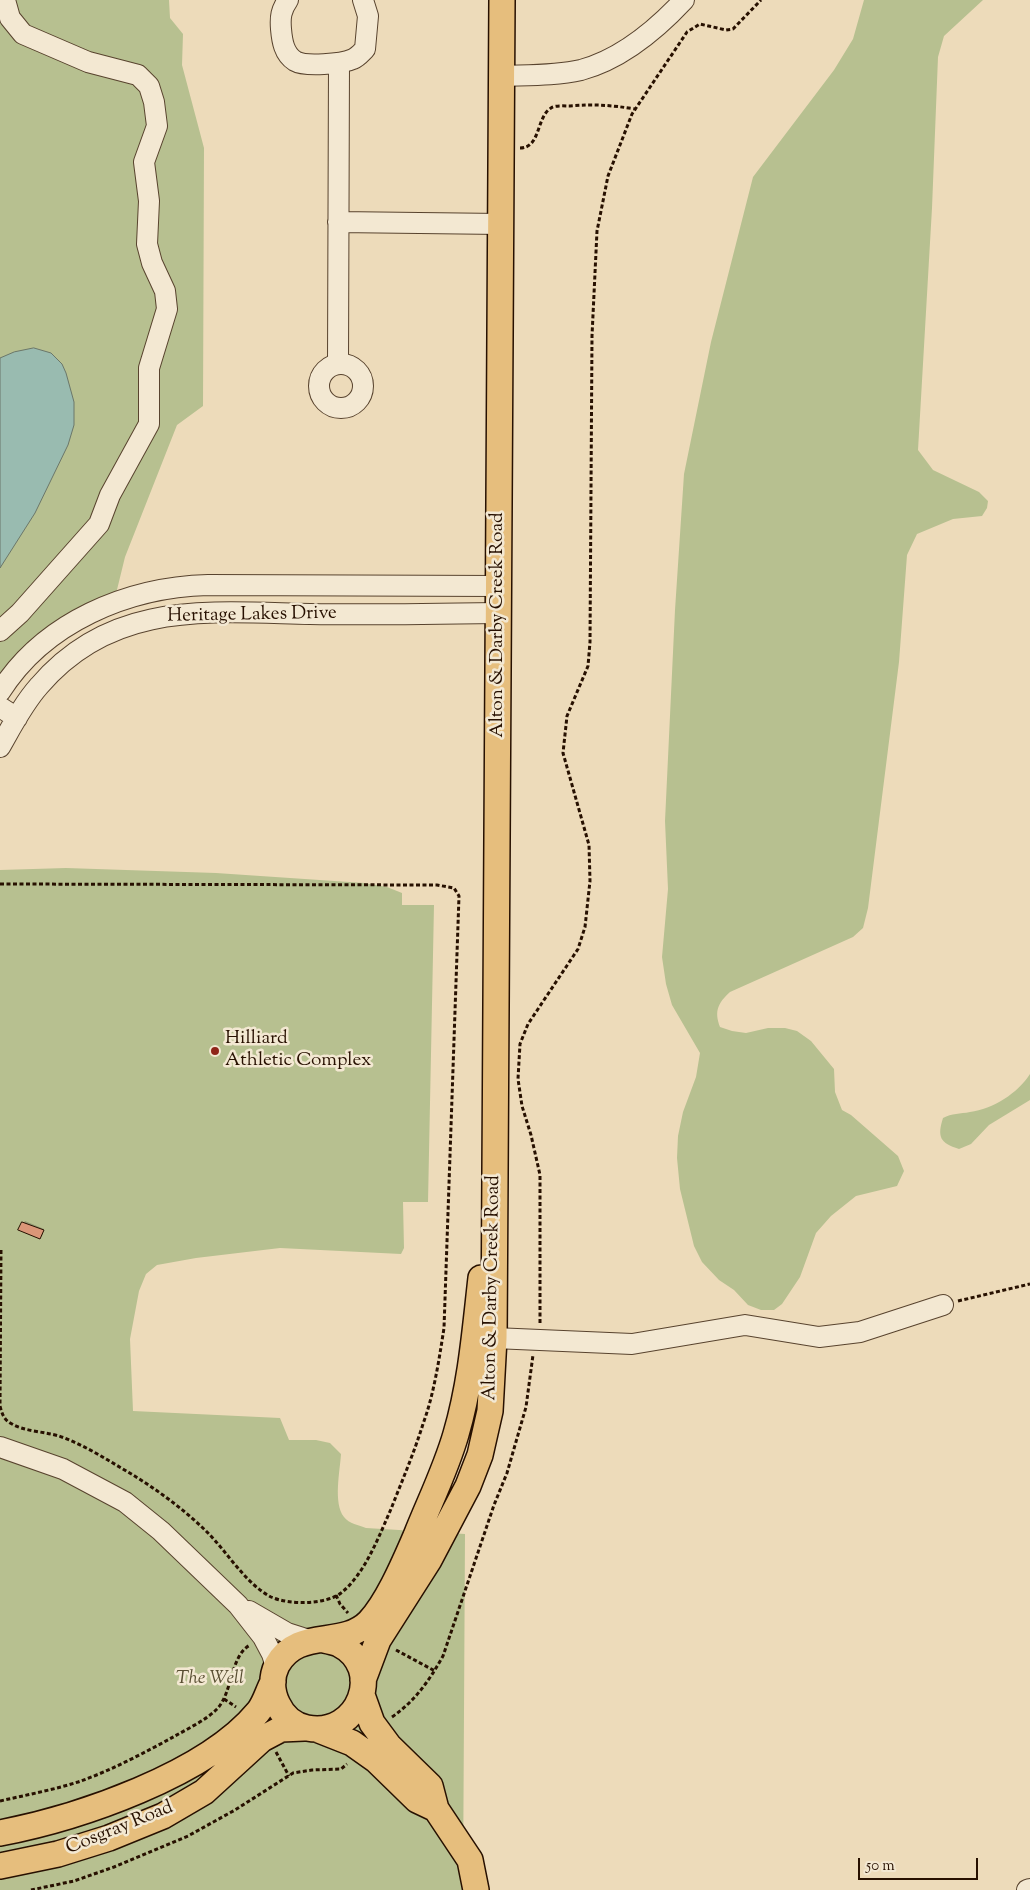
<!DOCTYPE html>
<html>
<head>
<meta charset="utf-8">
<style>
  body { margin:0 }
  #map { position:relative; width:1030px; height:1890px; overflow:hidden; background:#eddbba; font-family:"Sorts Mill Goudy",serif }
  canvas { display:block }
  .scale { position:absolute; left:858px; top:1858px; width:120px; height:22px; box-sizing:border-box; border:2px solid #271000; border-top:0; padding-left:6px; font-size:15px; line-height:18px; white-space:nowrap; color:#271000; -webkit-text-stroke:4px #f3e8d2; paint-order:stroke }
</style>
</head>
<body>
<div id="map">
<canvas width="1030" height="1890"></canvas>
<div class="scale">50 m</div>
</div>
<script>
const g = document.querySelector('canvas').getContext('2d');
g.lineJoin = 'round';
function paint(path, color) { g.fillStyle = color; g.fill(path, 'evenodd'); }
function stroke(path, color, width, dash) { g.strokeStyle = color; g.lineWidth = width; g.lineCap = dash ? 'butt' : 'round'; g.setLineDash(dash || []); g.stroke(path); }
function drawText(font, color, halo, rows, align = 'center') {
  g.font = font + ' "Sorts Mill Goudy",serif'; g.lineWidth = 5; g.setLineDash([]); g.textBaseline = 'middle'; g.strokeStyle = halo; g.fillStyle = color; for (const [text, x, y, turn = 0] of rows) {
    g.save(); g.translate(x, y); g.rotate((+turn || 0) * Math.PI / 180); g.textAlign = isNaN(turn) ? turn : align; if (halo) g.strokeText(text, 0, 0); g.fillText(text, 0, 0); g.restore();
  }
}
const green = new Path2D(`
  M 0,0 L 169,0 L 170,18 L 183,34 L 182,65 L 204,148 L 203,406 L 177,425 L 125,557 L 114,602 L 88,614 L 0,692 Z
  M 864,0 L 983,0 L 944,36 L 938,57 L 932,208 L 918,450 L 933,470 L 979,492 L 988,501 L 987,508 L 982,516 L 953,519 L 917,534 L 907,555 L 899,662 L 868,908 L 863,928 L 853,937 L 730,992 C 718,1003 714,1011 720,1027 L 732,1031 L 746,1033 L 768,1028 L 785,1028 L 797,1031 L 811,1041 L 834,1069 L 835,1092 L 842,1110 L 851,1115 L 898,1156 L 904,1171 L 897,1186 L 856,1196 L 831,1216 L 816,1233 L 800,1277 L 782,1304 L 774,1310 L 761,1310 L 748,1305 L 734,1290 L 719,1280 L 702,1262 L 694,1246 L 680,1189 L 677,1158 L 678,1136 L 683,1112 L 696,1077 L 700,1053 L 672,1005 L 666,984 L 662,957 L 668,889 L 665,821 L 675,610 L 684,474 L 711,342 L 753,177 L 834,70 L 853,39 Z
  M 66,868 L 216,873 L 364,883 L 387,887 L 402,893 L 402,905 L 434,905 L 428,1202 L 403,1202 L 404,1248 L 401,1254 L 280,1248 L 196,1258 L 157,1265 L 146,1274 L 139,1291 L 130,1339 L 133,1411 L 280,1418 L 289,1440 L 316,1440 L 330,1443 L 341,1454 C 340,1471 333,1503 344,1517 C 349,1524 359,1525 366,1528 L 465,1534 L 463,1890 L 0,1890 L 0,870 Z
  M 1030,1074 L 1030,1100 L 989,1125 L 971,1144 L 959,1149 C 940,1143 937,1137 943,1118 C 952,1113 960,1114 970,1112 C 993,1109 1018,1093 1030,1074 Z`);
const water = new Path2D(`
  M 34,348 L 51,353 L 62,364 L 66,373 L 74,402 L 74,425 L 68,445 L 35,513 L 0,568 L 0,358 L 14,352 Z`);
const shadow = new Path2D(`
  M 25,1221 L 44,1229 L 42,1236 L 40,1237 L 20,1229 Z`);
const building = new Path2D(`
  M 22,1222 L 44,1230 L 40,1239 L 18,1230 Z`);
const path = new Path2D(`
  M 520,148 C 541,148 536,117 551,108 C 555,105 564,106 570,106 C 594,104 610,105 635,109
  M 0,884 L 437,885 L 454,888 L 459,896 L 444,1328 C 439,1360 434,1394 423,1424 C 414,1453 402,1481 391,1509 C 379,1536 365,1574 341,1593 C 325,1605 289,1605 271,1597 C 246,1584 227,1552 208,1533 C 186,1511 159,1491 133,1475 C 109,1461 85,1445 59,1436 C 46,1432 23,1431 12,1424 C 4,1420 2,1414 0,1406 L 1,1249
  M 958,1301 L 1030,1284
  M 540,1323 L 540,1175 L 531,1135 L 522,1106 L 518,1079 L 520,1044 L 528,1024 L 578,949 L 585,927 L 590,881 L 589,845 L 563,753 L 567,716 L 588,666 L 590,642 L 592,336 L 597,231 L 608,176 L 632,114 L 687,32 L 700,24 L 726,30 L 733,29 L 761,0
  M 336,1595 L 340,1604 L 348,1613
  M 396,1650 L 435,1671
  M 224,1699 L 236,1707
  M 392,1717 C 415,1701 429,1681 443,1656 L 494,1505 L 507,1473 L 526,1407 L 533,1355
  M 276,1752 L 289,1776
  M 0,1801 C 26,1795 53,1790 78,1782 C 110,1771 146,1752 175,1736 C 189,1728 206,1720 217,1709 C 233,1692 230,1656 250,1645
  M 31,1890 L 74,1881 L 114,1867 L 188,1836 L 235,1810 L 293,1773 L 312,1770 L 341,1769 L 347,1764`);
const minor = new Path2D(`
  M 288,0 C 281,10 280,17 281,29 C 282,41 284,54 295,61 C 305,67 342,64 353,59 C 358,57 361,53 365,49 L 368,16 L 363,0
  M 501,76 C 528,75 555,76 581,70 C 622,59 656,30 684,0
  M 338,222 L 501,224
  M 338,363 L 339,63
  M319 386a22 22 0 1 1 44 0a22 22 0 1 1-44 0Z
  M 0,631 L 20,613 L 99,524 L 110,495 L 149,424 L 149,368 L 167,309 L 165,291 L 152,263 L 147,244 L 149,201 L 144,162 L 157,126 L 154,102 L 149,86 L 138,75 L 88,62 L 23,34 L 10,18 L 5,0
  M 0,692 C 44,622 128,587 208,585 L 500,586
  M 0,707 L 17,718
  M 0,747 C 12,726 23,704 39,686 C 112,600 209,612 310,614 C 373,615 436,614 499,613
  M 494,1338 L 632,1344 L 745,1325 L 819,1337 L 860,1332 L 943,1305
  M 0,1447 L 63,1469 L 125,1502 L 161,1531 L 238,1605 L 263,1637 L 272,1654 L 276,1667
  M 249,1611 L 287,1633 L 309,1640
  M 1027,1890 L 1030,1889`);
const major = new Path2D(`
  M 324,1640 C 329,1641 334,1642 339,1644 C 386,1668 359,1738 307,1728 C 280,1723 265,1689 277,1665 C 298,1627 342,1649 369,1622 C 388,1602 405,1561 416,1536 C 429,1503 446,1469 456,1434 C 471,1383 475,1331 481,1278
  M 363,1680 L 378,1640 L 429,1560 L 468,1486 L 480,1455 L 490,1411 L 494,1338 L 502,0
  M 362,1695 L 372,1723 L 389,1746 L 430,1786 L 436,1809 L 470,1860 L 476,1890
  M 319,1730 L 352,1743 L 376,1760 L 417,1800 L 436,1809
  M 0,1833 C 78,1818 206,1775 258,1712 C 265,1704 268,1691 273,1682
  M 0,1866 L 58,1854 L 109,1838 L 163,1816 L 204,1792 L 262,1739 L 281,1729 L 304,1728`);
const markers = [
  [215,1051,5,"#8f2418"]
];
const streetNames = [
  ["Heritage Lakes Drive",252,616,-1],
  ["Alton & Darby Creek Road",499,625,-90],
  ["Alton & Darby Creek Road",493,1288,-89],
  ["Cosgray Road",120,1829,-22]
];
const poiNames = [
  ["Hilliard",225,1040],
  ["Athletic Complex",225,1062]
];
const parkNames = [
  ["The Well",210,1680]
];
paint(green, '#b7c090');
paint(water, '#99bbb0');
stroke(water, '#6b776a', 1);
paint(shadow, '#0003');
paint(building, '#da9678');
stroke(building, '#271000', 1);
stroke(minor, '#58432e', 22);
stroke(major, '#271000', 28);
stroke(path, '#271000', 3, [4, 2.5]);
stroke(minor, '#f3e8d2', 20);
stroke(major, '#e6be7d', 25);
for (const [x, y, r, color] of markers) { const dot = new Path2D(); dot.arc(x, y, r, 0, 2 * Math.PI); g.fillStyle = color; g.fill(dot); stroke(dot, '#f3e8d2', 2); }
drawText('19px', '#271000', '#f3e8d2', streetNames);
drawText('19px', '#271000', '#f3e8d2', poiNames, 'left');
drawText('italic 19px', '#594e32', '#f3e8d2', parkNames);
</script>
</body>
</html>
